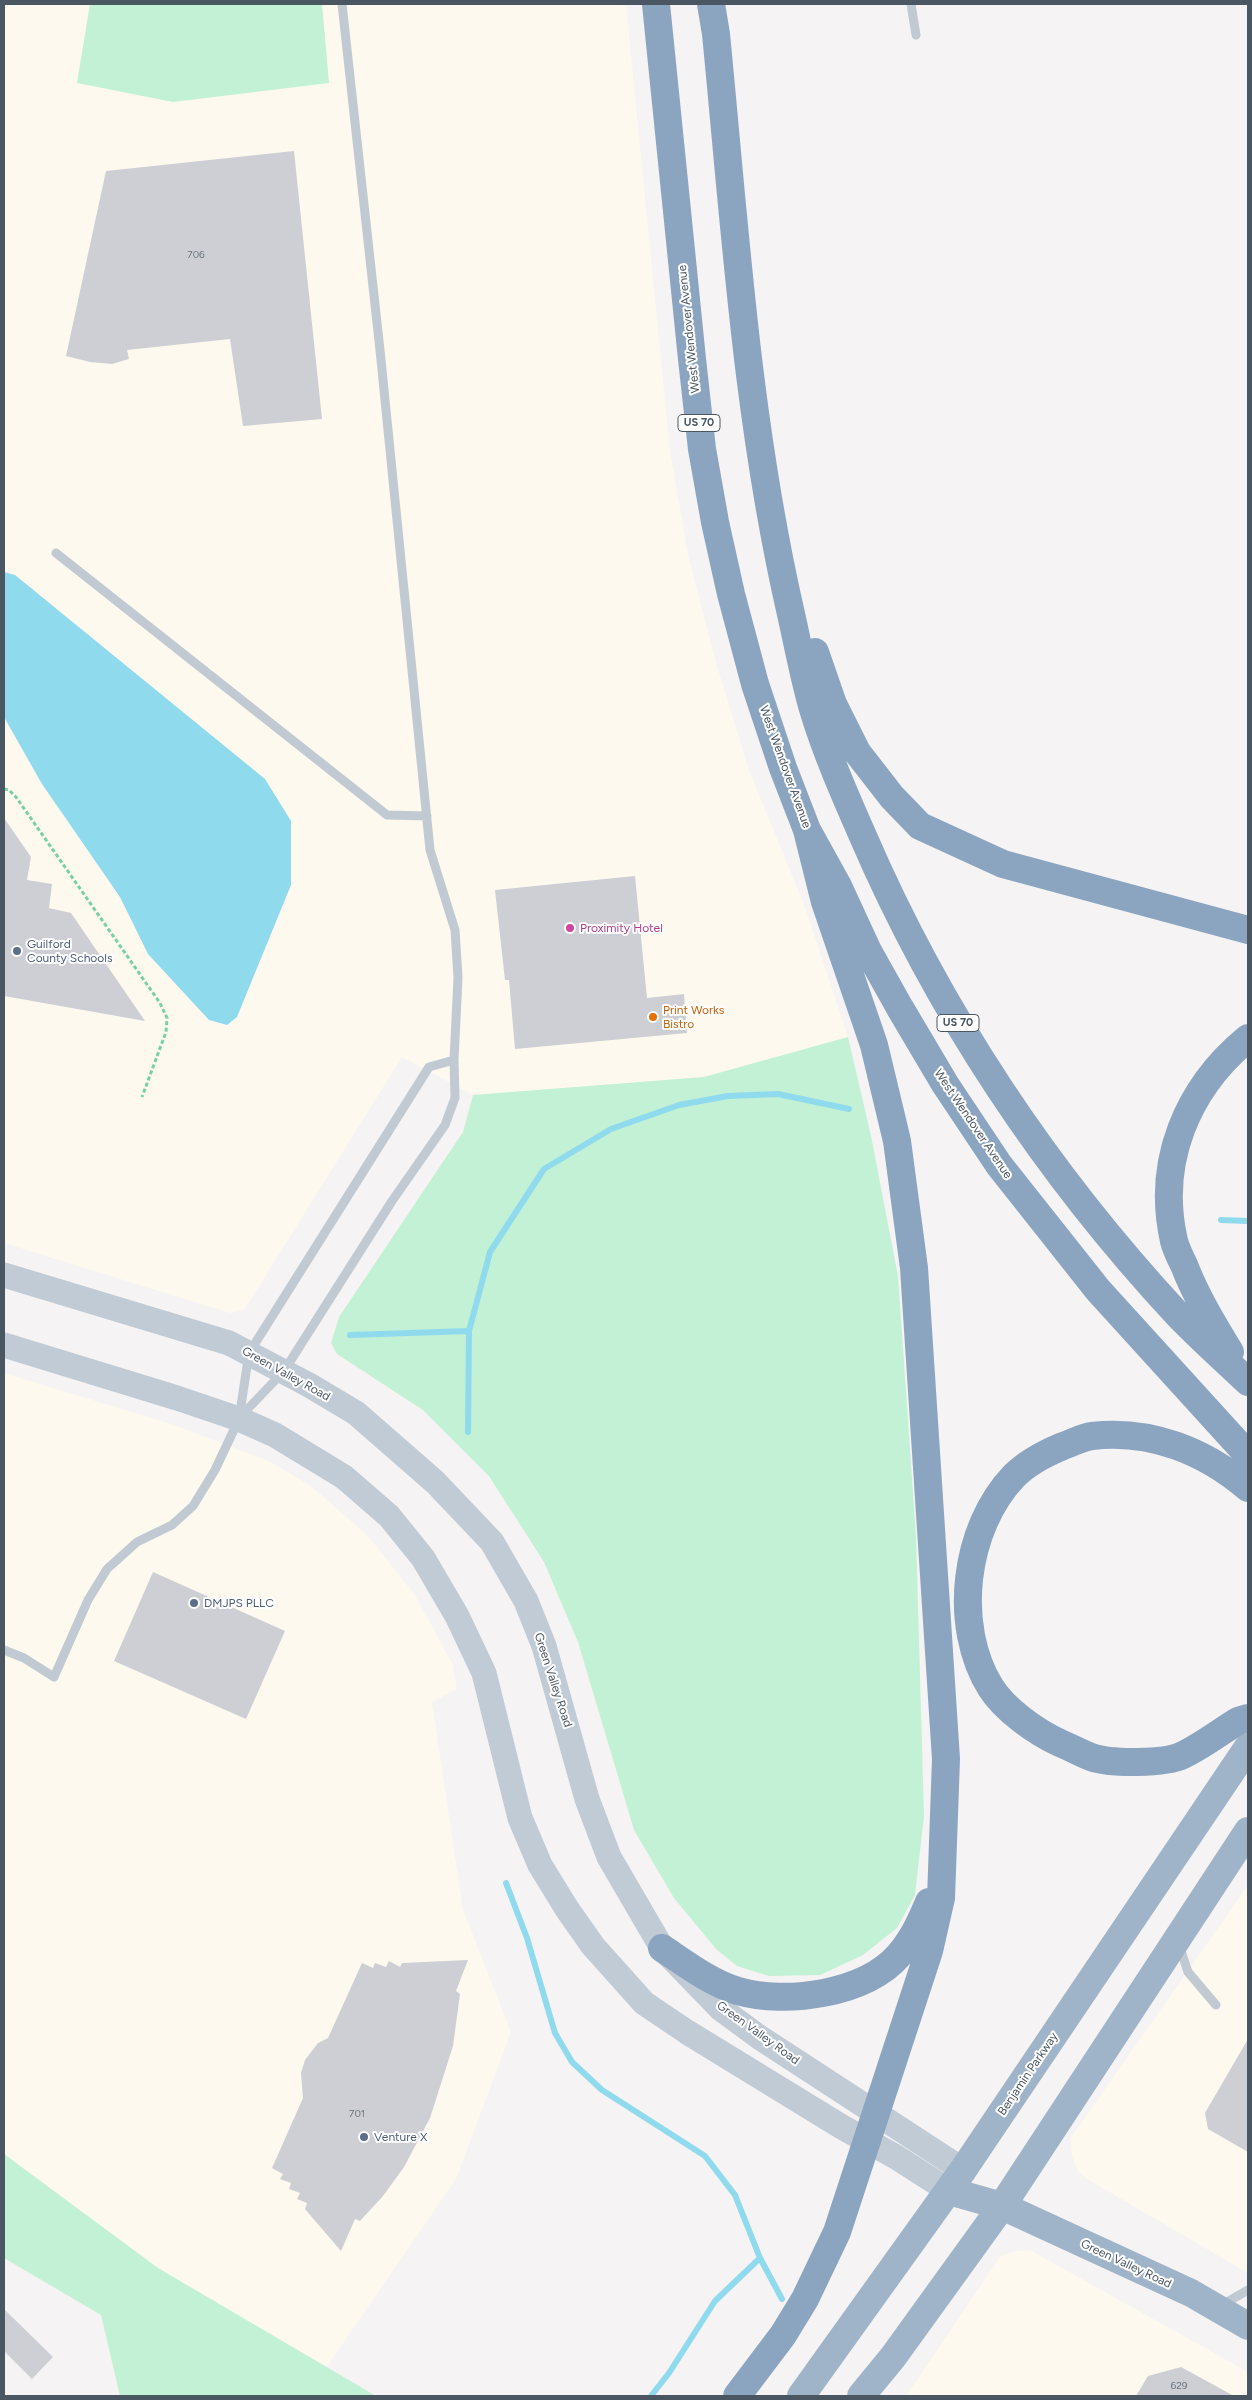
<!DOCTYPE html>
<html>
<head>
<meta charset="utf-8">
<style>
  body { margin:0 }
  #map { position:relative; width:1252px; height:2400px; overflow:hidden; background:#f5f3f3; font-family:Figtree,sans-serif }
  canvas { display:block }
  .frame { position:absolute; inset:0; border:5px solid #4a5661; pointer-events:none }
</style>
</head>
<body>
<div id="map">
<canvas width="1252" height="2400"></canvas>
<div class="frame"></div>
</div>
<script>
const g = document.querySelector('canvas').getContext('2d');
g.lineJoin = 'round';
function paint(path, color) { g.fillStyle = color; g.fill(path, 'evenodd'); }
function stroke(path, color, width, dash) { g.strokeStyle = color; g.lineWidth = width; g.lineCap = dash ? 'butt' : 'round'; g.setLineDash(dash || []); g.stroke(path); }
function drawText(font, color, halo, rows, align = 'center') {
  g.font = font + ' Figtree,sans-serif'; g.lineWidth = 4; g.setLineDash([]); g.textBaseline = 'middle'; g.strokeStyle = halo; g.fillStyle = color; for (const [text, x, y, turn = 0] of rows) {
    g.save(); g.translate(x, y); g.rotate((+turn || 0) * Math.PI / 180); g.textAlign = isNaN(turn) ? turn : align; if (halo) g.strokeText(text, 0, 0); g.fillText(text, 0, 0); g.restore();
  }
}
const commercial = new Path2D(`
  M 4,4 L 90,4 L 77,83 L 329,83 L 322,4 L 626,4 L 670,451 L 689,559 L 716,663 L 750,773 L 804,904 L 848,1037 L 704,1077 L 473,1095 L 402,1057 L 245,1309 L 230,1313 L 4,1243 Z
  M 4,1373 L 171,1424 L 269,1461 L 311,1486 L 368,1536 L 415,1595 L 453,1665 L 457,1689 L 432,1702 L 463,1910 L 511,2032 L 456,2179 L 326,2368 L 158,2268 L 4,2154 Z
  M 1248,1885 L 1248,2273 L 1087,2179 L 1078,2171 L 1072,2156 L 1070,2139 Z
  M 1030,2250 L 1248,2372 L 1248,2396 L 906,2396 L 1000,2257 L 1011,2252 Z`);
const green = new Path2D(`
  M 90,4 L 322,4 L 329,83 L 173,102 L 77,83 Z
  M 848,1037 L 871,1136 L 898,1276 L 916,1536 L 924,1816 L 915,1895 L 897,1928 L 863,1955 L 820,1975 L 769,1976 L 737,1966 L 717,1950 L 674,1898 L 634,1830 L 578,1642 L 544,1562 L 489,1476 L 423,1410 L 337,1354 L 331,1343 L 339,1317 L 463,1132 L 473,1095 L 704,1077 Z
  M 4,2154 L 158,2268 L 376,2396 L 120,2396 L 101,2315 L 4,2258 Z`);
const water = new Path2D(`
  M 4,572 L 15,575 L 265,779 L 291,821 L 291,885 L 237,1017 L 227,1025 L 209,1020 L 148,954 L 120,897 L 42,784 L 4,717 Z`);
const stream = new Path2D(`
  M 1221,1220 L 1248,1221
  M 350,1335 L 469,1331
  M 468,1432 L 469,1331 L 490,1252 L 544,1169 L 611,1129 L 679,1105 L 728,1096 L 778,1094 L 849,1109
  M 506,1883 L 527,1938 L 555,2033 L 572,2062 L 602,2090 L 705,2156 L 735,2195 L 760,2258 L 782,2299
  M 651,2396 L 669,2373 L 715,2301 L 760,2258`);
const building = new Path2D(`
  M 294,151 L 322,419 L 243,426 L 230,339 L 127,350 L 129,359 L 112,364 L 90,362 L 66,356 L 106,171 Z
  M 4,818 L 31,857 L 27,880 L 52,884 L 49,908 L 71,913 L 145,1021 L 4,996 Z
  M 635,876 L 647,998 L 684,994 L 687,1033 L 515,1049 L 509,980 L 505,980 L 495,890 Z
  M 153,1572 L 285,1631 L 246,1719 L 114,1661 Z
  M 468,1960 L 456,1991 L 460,1994 L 453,2046 L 430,2118 L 404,2167 L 383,2196 L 360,2221 L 355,2219 L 341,2251 L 305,2209 L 307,2203 L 297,2199 L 300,2193 L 289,2189 L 291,2183 L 280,2179 L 283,2174 L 272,2168 L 303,2098 L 301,2073 L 305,2060 L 318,2043 L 328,2038 L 362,1963 L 373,1968 L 375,1963 L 386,1967 L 389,1961 L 400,1967 L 402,1963 Z
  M 1248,2039 L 1248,2152 L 1208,2129 L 1205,2113 Z
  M 4,2309 L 53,2357 L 32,2379 L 4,2351 Z
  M 1181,2367 L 1234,2396 L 1136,2396 L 1148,2376 Z`);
const path = new Path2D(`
  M 4,789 L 9,790 L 16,797 L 160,1003 L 167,1018 L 166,1032 L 142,1097`);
const service = new Path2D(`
  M 911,4 L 916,35
  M 56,553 L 387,815 L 427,816
  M 240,1417 L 284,1371 L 392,1201 L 445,1125 L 455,1098 L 454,1060 L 458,978 L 455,930 L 430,850 L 380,350 L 342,4
  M 4,1650 L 24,1658 L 54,1677 L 88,1600 L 107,1569 L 137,1542 L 172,1525 L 193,1506 L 215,1470 L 239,1419 L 249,1353 L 429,1067 L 454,1060
  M 1179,1945 L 1188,1972 L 1216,2005
  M 1222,2305 L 1248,2290`);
const secondary = new Path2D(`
  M 4,1275 L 229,1343 L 309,1385 L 356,1413 L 435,1482 L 492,1542 L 526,1601 L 544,1646 L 587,1799 L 609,1857 L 662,1948 L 721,2009 L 759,2037 L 963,2170
  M 4,1345 L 177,1398 L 239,1419 L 275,1435 L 344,1477 L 389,1516 L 423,1558 L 457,1616 L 484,1673 L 520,1818 L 540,1865 L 567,1909 L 593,1946 L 644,2003 L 687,2032 L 842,2127 L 896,2157 L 949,2191`);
const trunk = new Path2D(`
  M 949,2191 L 1002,2206 L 1191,2293 L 1248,2326
  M 801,2396 L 963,2170 L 1248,1747
  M 861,2396 L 893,2357 L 1002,2206 L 1248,1831`);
const motorway = new Path2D(`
  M 656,4 L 692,359 L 702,449 L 715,522 L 731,594 L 755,684 L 783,768 L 807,830 L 838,886 L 868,951 L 900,1008 L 945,1084 L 999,1165 L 1098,1290 L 1248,1455
  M 711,4 L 716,34 C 735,228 747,423 791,614 C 798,645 804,678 813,709 C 826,752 844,793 862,834 C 938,1011 1047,1174 1178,1315 C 1200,1338 1225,1360 1248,1382
  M 815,652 L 833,704 L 857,752 L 892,797 L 920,826 L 1003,864 L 1248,930
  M 1230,1352 C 1213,1324 1196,1296 1184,1265 C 1180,1257 1176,1249 1174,1241 C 1156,1162 1187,1088 1248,1038
  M 1248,1488 C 1205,1451 1150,1429 1092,1436 C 1083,1437 1072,1443 1063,1446 C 1046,1453 1027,1463 1014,1476 C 964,1528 952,1626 991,1688 C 1005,1710 1036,1732 1060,1743 C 1070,1747 1080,1753 1091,1757 C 1110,1764 1165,1764 1183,1755 C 1202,1746 1220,1732 1238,1721 L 1248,1718
  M 662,1948 C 686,1964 711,1983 738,1991 C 786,2005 865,1994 899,1955 C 913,1939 921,1921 929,1902
  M 737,2396 L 783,2335 L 805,2299 L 837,2232 L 929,1951 L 941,1898 L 946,1759 L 914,1268 L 897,1141 L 874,1045 L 825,902 L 807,830`);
const markers = [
  [570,928,5,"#d1479c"],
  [17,951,5,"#5c6f8a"],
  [653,1017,5,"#e8710a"],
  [194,1603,5,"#5c6f8a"],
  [364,2137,5,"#5c6f8a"]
];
const numberNames = [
  ["706",196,255],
  ["701",357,2114],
  ["629",1179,2386]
];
const shields = [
  [699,423,42],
  [958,1023,42]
];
const shieldNames = [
  ["US 70",699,423],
  ["US 70",958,1023]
];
const streetNames = [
  ["West Wendover Avenue",689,329,-96],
  ["West Wendover Avenue",785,767,70],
  ["West Wendover Avenue",973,1124,56],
  ["Green Valley Road",286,1374,29],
  ["Green Valley Road",553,1680,72],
  ["Green Valley Road",758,2033,36],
  ["Benjamin Parkway",1028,2074,-56],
  ["Green Valley Road",1126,2264,25]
];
const hotelNames = [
  ["Proximity Hotel",580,928]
];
const serviceNames = [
  ["Guilford",27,944],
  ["County Schools",27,958],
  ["DMJPS PLLC",204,1603],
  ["Venture X",374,2137]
];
const foodNames = [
  ["Print Works",663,1010],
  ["Bistro",663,1024]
];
paint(commercial, '#fdf9ef');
paint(green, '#c3f1d5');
paint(water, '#90daee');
stroke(stream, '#90daee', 6);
paint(building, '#cdcfd5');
stroke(path, '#7ad0a6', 3, [4, 2.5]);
stroke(service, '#c1cad2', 9);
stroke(secondary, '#c1cbd6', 25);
stroke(trunk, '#9fb4c9', 28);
stroke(motorway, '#8ba5c1', 28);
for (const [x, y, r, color] of markers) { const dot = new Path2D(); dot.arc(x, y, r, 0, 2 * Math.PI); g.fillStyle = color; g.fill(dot); stroke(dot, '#fff', 2); }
drawText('10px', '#6b747e', null, numberNames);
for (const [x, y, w] of shields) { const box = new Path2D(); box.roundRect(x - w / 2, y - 8.5, w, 17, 4); g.fillStyle = '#fff'; g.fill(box); stroke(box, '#4a5661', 1); }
drawText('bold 11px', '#4a5661', null, shieldNames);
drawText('12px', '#4a5661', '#fff', streetNames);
drawText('12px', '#b23c85', '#fff', hotelNames, 'left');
drawText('12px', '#4e5e75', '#fff', serviceNames, 'left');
drawText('12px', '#c56008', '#fff', foodNames, 'left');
</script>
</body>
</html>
